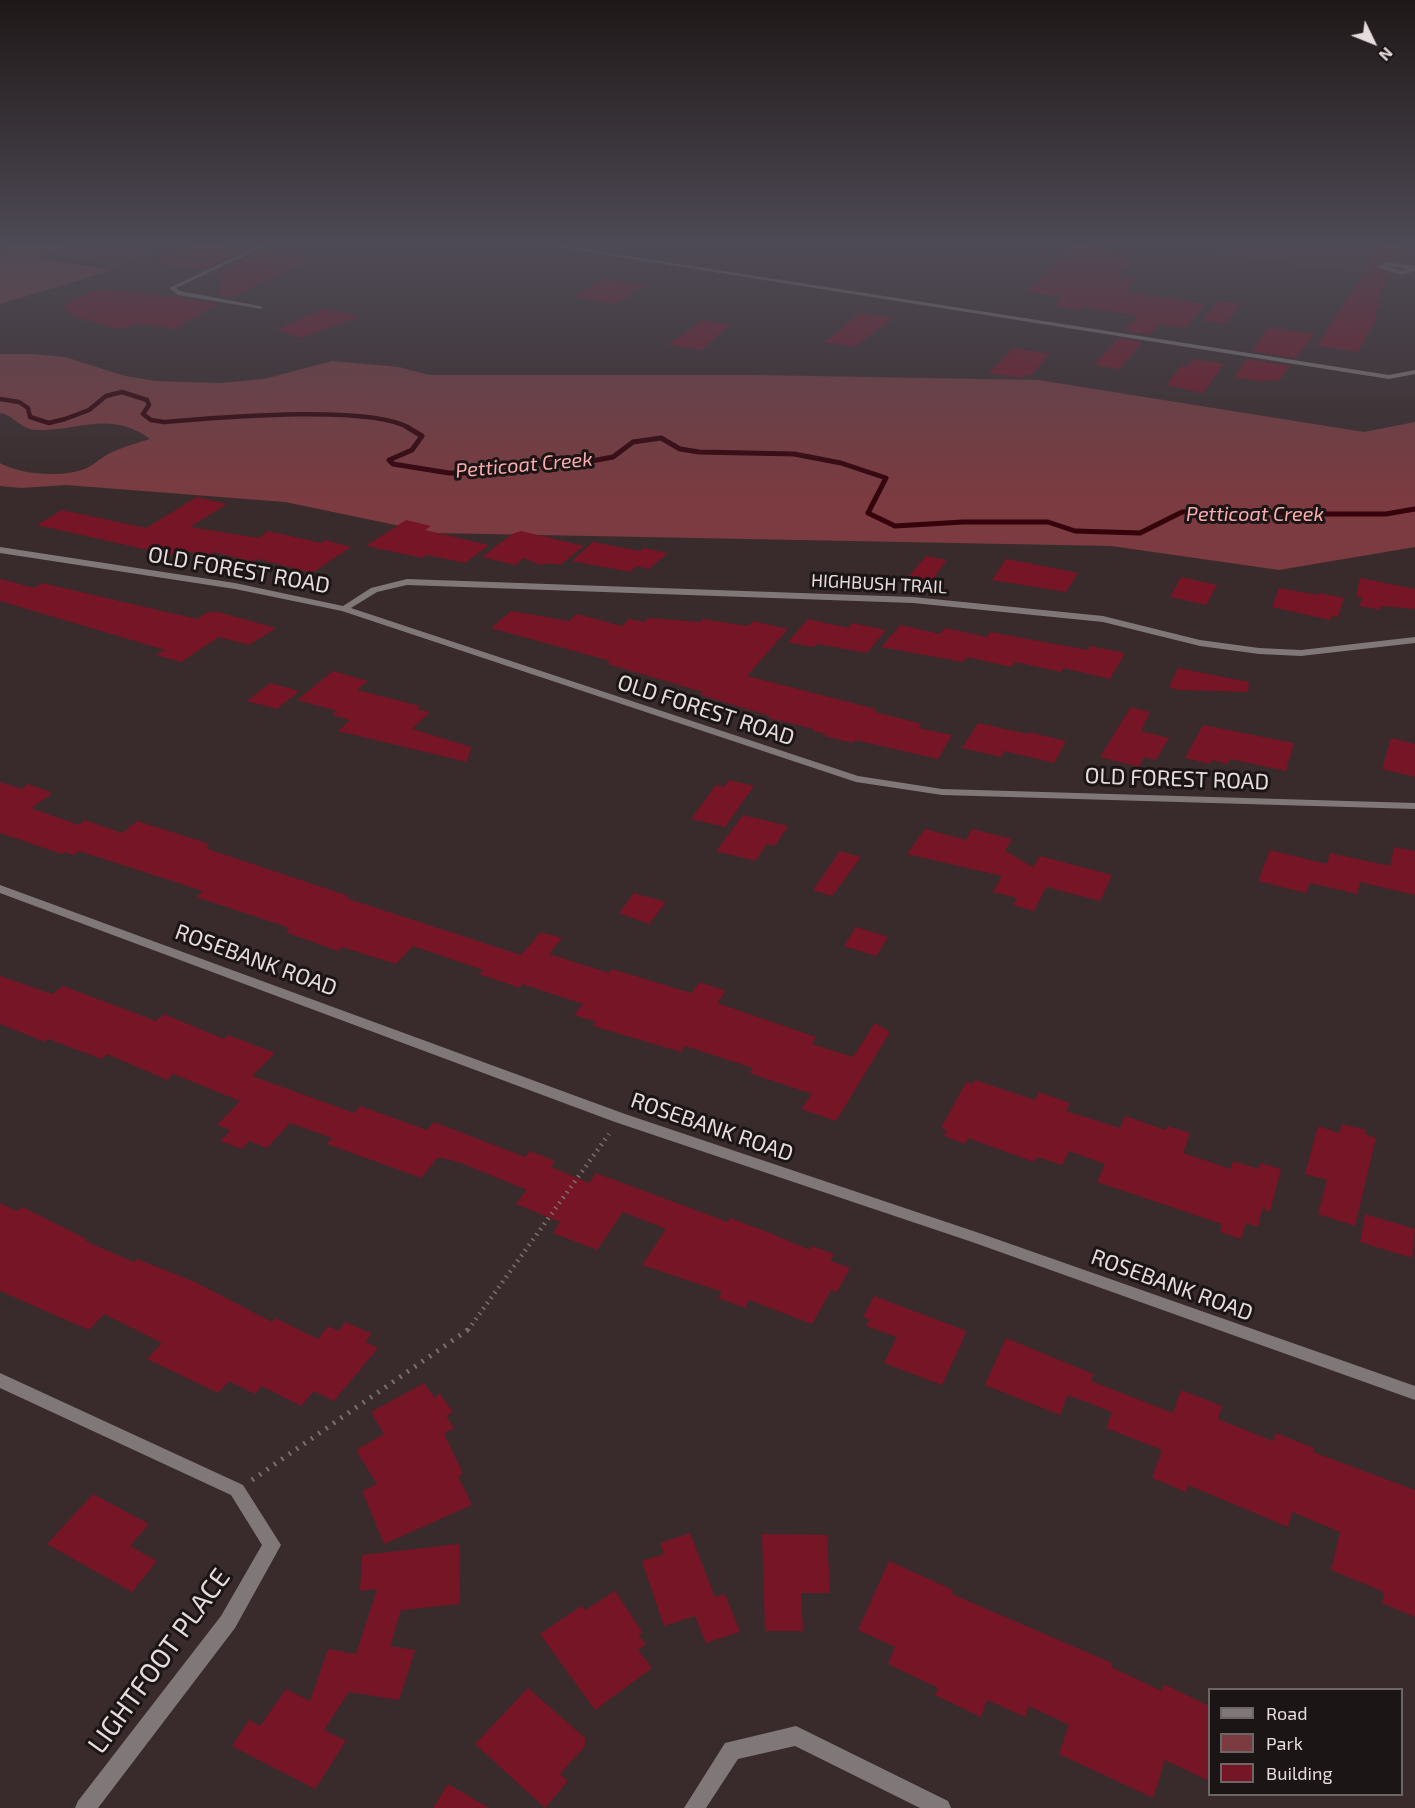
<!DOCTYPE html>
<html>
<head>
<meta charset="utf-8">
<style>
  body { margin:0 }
  #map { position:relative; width:1415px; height:1808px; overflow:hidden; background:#392b2b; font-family:"Exo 2",sans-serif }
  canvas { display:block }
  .legend { position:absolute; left:1208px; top:1688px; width:195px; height:108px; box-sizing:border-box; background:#1c1516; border:2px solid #6d6566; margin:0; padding:8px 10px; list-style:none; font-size:18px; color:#e6dcdd }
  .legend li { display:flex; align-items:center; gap:12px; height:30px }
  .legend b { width:30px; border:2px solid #6d6566 }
  .north { position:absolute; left:1343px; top:12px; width:60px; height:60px; -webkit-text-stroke:4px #1c1516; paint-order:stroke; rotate:133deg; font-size:16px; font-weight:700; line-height:24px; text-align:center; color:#e6dcdd }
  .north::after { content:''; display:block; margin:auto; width:21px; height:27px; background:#e6dcdd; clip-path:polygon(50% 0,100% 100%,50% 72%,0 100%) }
</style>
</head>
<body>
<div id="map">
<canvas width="1415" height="1808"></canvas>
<ul class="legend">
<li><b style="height:8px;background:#807878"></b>Road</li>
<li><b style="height:16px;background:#7b3b40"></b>Park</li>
<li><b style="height:16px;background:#751526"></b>Building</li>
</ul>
<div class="north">N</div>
</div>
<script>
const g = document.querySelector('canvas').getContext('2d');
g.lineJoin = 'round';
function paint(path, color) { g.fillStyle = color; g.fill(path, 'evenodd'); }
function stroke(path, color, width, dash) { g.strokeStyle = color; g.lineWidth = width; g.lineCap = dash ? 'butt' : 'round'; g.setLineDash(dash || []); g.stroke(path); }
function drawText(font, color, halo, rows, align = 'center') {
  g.font = font + ' "Exo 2",sans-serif'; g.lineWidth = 6; g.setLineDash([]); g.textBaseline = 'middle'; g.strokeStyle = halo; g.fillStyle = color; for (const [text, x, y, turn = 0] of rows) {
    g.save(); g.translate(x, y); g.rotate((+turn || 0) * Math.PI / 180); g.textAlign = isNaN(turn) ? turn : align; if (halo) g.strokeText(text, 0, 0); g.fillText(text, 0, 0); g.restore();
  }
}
const built = new Path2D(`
  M 76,246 L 167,246 L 115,268 L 54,254 Z
  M 1163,246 L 1415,246 L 1415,281 Z`);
const green = new Path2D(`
  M 5,246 L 69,246 L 40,258 L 113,270 L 0,304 L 0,249 Z
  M 0,354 L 33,354 L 65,357 L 125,376 L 156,381 L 219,383 L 264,379 L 332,361 L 399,367 L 429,375 L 755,375 L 1038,380 L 1364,432 L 1415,422 L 1415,547 L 1279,570 L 1111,546 L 434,533 L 285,502 L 66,485 L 21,488 L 0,486 L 0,463 C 21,475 64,478 87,468 C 95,464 102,457 110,453 C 123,447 137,443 150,439 C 110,410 80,431 37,430 C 21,430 14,415 0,413 Z`);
const streamFar1 = new Path2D(`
  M 0,399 L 19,402 L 28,408 L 30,417 L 49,423 L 65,419 L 89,410 L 106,396 L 122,392 L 147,400 L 149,405 L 143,414 L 151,420 L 164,422 C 215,418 369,404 409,428`);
const stream = new Path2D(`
  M 407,427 L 422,436 L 412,450 L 389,460 L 393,464 L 449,473 L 478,473 L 504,465 L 586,462 L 613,457 L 633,442 L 661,438 L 680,449 L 699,452 L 794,454 L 841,463 L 886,478 L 868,513 L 895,526 L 963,522 L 1048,522 L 1075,531 L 1140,533 L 1182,512 L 1222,510 L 1296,514 L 1386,514 L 1415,509`);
const building = new Path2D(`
  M 190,246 L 226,246 L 246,249 L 201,271 L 153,262 Z
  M 1073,246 L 1095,246 L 1093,249 L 1123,253 L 1122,259 L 1134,261 L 1118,275 L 1137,278 L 1125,291 L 1206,304 L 1186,328 L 1160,324 L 1149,335 L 1124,331 L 1138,316 L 1083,307 L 1081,310 L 1054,306 L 1063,297 L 1026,292 Z
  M 1380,246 L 1406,246 L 1397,261 L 1385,260 L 1375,266 L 1391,274 L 1376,303 L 1381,303 L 1374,316 L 1378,316 L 1358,352 L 1317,346 Z
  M 260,251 L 311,260 L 231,298 L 219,296 L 222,275 L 213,273 Z
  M 603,279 L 646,285 L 615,304 L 573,297 Z
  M 96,289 L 176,297 L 218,304 L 175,329 L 137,323 L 125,328 L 115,328 L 74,317 L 64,305 Z
  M 1219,301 L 1240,304 L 1226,324 L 1202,321 Z
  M 322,309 L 361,316 L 301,338 L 276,330 Z
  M 859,313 L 894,318 L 854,347 L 825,342 Z
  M 703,320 L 730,325 L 702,350 L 668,345 Z
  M 1268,327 L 1314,334 L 1296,358 L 1252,351 Z
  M 1118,338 L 1143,342 L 1119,369 L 1094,365 Z
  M 1013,348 L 1050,354 L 1030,376 L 1025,375 L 1021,378 L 989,373 Z
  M 1193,359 L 1224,364 L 1203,393 L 1166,385 L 1181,366 L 1187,367 Z
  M 1247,359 L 1290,366 L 1279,381 L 1266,380 L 1264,382 L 1234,377 Z
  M 197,497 L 227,504 L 190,527 L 259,538 L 268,531 L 321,543 L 325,540 L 351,547 L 312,573 L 258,559 L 254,562 L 213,552 L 209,555 L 190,552 L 185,556 L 161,553 L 37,525 L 62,510 L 146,528 Z
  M 406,520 L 431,526 L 425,530 L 489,545 L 465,563 L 427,555 L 423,558 L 366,546 Z
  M 521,531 L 584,546 L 560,565 L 550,563 L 540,565 L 524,558 L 515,565 L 482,557 L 512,534 Z
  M 593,542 L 640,551 L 644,548 L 668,553 L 649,569 L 637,566 L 630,572 L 572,561 Z
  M 926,556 L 947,560 L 930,582 L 908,577 Z
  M 1006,559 L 1044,566 L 1078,573 L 1066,592 L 992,580 Z
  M 1181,577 L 1217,585 L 1206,605 L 1170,597 Z
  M 1360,578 L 1415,589 L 1415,609 L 1381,606 L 1380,610 L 1359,606 L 1363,598 L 1356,596 Z
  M 0,579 L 34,588 L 42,583 L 197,619 L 208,612 L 218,612 L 276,628 L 249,645 L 219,637 L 181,662 L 156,655 L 165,650 L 0,601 Z
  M 1279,588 L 1318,595 L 1319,593 L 1344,598 L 1338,617 L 1332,616 L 1330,620 L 1272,607 Z
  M 511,611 L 569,621 L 577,614 L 622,626 L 629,619 L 644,622 L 648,618 L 700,622 L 703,619 L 748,626 L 753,621 L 788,629 L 747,676 L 876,709 L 875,712 L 922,724 L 918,728 L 952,735 L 938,759 L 855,740 L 853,743 L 824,736 L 826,734 L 813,731 L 814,729 L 768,718 L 770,716 L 700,695 L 703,692 L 607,664 L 610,661 L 491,628 Z
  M 808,619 L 848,628 L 852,623 L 886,630 L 867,653 L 817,644 L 813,647 L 788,642 Z
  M 901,625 L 940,634 L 945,628 L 987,637 L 990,632 L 1088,650 L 1090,646 L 1125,653 L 1110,679 L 1063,668 L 1061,672 L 1015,662 L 1011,667 L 967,657 L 963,662 L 881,647 Z
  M 1178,668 L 1249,682 L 1248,692 L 1179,690 L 1169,687 Z
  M 333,671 L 368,681 L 357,690 L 420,706 L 417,709 L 430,712 L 412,729 L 471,747 L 467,762 L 338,731 L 350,720 L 332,715 L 337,711 L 297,700 Z
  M 270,683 L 299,691 L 277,709 L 247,701 Z
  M 1131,707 L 1150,712 L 1141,731 L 1169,738 L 1156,760 L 1144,757 L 1139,767 L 1100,757 Z
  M 978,723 L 1028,734 L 1029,732 L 1066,741 L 1054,763 L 1004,751 L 1001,757 L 962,748 Z
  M 1203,725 L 1294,743 L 1286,771 L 1230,759 L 1228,764 L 1212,760 L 1210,764 L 1185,758 Z
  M 1391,738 L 1415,744 L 1415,777 L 1382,769 Z
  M 729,780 L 754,786 L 725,827 L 691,819 L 716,785 L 724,787 Z
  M 0,782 L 22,789 L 28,784 L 53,793 L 31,808 L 79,825 L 85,820 L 122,833 L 137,821 L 210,844 L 205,848 L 349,896 L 346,898 L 521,955 L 541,932 L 562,938 L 549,954 L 609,973 L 612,969 L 691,993 L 700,982 L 726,991 L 717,1003 L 816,1037 L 812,1044 L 853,1057 L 875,1023 L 890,1032 L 836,1121 L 801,1109 L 812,1094 L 749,1073 L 753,1068 L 685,1046 L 681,1052 L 593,1026 L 596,1022 L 574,1015 L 583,1004 L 522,984 L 520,988 L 479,974 L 483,970 L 413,946 L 396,964 L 342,947 L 338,951 L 285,932 L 290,928 L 196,897 L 203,891 L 79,851 L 73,855 L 65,852 L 62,854 L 0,833 Z
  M 743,815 L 788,826 L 775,846 L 767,844 L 755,861 L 716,851 Z
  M 925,829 L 966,840 L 972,829 L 1012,839 L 1005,851 L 1033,867 L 1040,856 L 1112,875 L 1100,901 L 1046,887 L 1034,911 L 1013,905 L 1017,898 L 993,892 L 1002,876 L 907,854 Z
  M 1394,847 L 1415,851 L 1415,895 L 1360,882 L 1357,894 L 1310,883 L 1306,893 L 1258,881 L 1270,850 L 1327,864 L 1330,853 L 1390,866 Z
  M 840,851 L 861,857 L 832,896 L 813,890 Z
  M 634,893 L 666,902 L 649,924 L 619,913 Z
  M 856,927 L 888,937 L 876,956 L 844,946 Z
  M 0,976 L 52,994 L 63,986 L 156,1021 L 164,1014 L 224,1039 L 228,1035 L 275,1053 L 252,1076 L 354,1113 L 360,1106 L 427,1130 L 434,1122 L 525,1157 L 530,1151 L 555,1161 L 551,1167 L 589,1183 L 596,1173 L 728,1222 L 730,1218 L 765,1231 L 810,1250 L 812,1246 L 834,1254 L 830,1261 L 850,1268 L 837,1292 L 831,1290 L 812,1324 L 749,1300 L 745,1308 L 718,1298 L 722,1292 L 642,1265 L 666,1229 L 623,1212 L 597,1250 L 553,1233 L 560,1222 L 516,1204 L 527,1190 L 461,1163 L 438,1157 L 421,1178 L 327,1144 L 332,1138 L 290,1123 L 267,1148 L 249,1141 L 242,1149 L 220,1141 L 231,1130 L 217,1125 L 240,1101 L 173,1074 L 167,1080 L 107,1054 L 102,1059 L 48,1039 L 45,1042 L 0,1024 Z
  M 975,1080 L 1035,1100 L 1039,1092 L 1070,1103 L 1066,1111 L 1120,1128 L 1125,1116 L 1166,1130 L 1167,1126 L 1190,1133 L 1183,1153 L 1231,1169 L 1233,1161 L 1259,1169 L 1260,1163 L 1281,1169 L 1270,1211 L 1262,1209 L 1258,1227 L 1246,1223 L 1241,1239 L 1220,1232 L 1222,1224 L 1097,1182 L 1105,1164 L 1069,1151 L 1062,1165 L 1037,1157 L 1034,1162 L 968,1138 L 965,1144 L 944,1136 L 947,1130 L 941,1128 L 966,1082 L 972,1084 Z
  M 1342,1124 L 1366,1130 L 1365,1134 L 1376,1138 L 1355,1226 L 1318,1214 L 1327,1180 L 1305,1174 L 1318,1126 L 1339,1133 Z
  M 0,1203 L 16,1211 L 22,1207 L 87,1239 L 85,1241 L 134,1262 L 137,1259 L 195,1282 L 272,1322 L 275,1318 L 318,1339 L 328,1326 L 338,1331 L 346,1322 L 372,1334 L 365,1342 L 378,1348 L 334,1401 L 314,1391 L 301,1406 L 262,1386 L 255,1394 L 229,1381 L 218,1393 L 147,1359 L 162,1343 L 104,1314 L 89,1330 L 0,1291 Z
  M 1365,1214 L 1415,1229 L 1412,1258 L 1360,1242 Z
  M 874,1296 L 967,1331 L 942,1385 L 884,1363 L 897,1337 L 866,1326 L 870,1320 L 863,1317 Z
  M 1006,1338 L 1093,1374 L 1091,1381 L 1173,1413 L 1181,1390 L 1222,1406 L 1218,1419 L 1273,1441 L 1276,1433 L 1314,1448 L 1313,1452 L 1415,1490 L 1415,1617 L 1382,1603 L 1384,1592 L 1331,1570 L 1340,1532 L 1292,1512 L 1288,1527 L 1188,1485 L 1186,1492 L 1152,1478 L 1162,1450 L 1106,1428 L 1112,1412 L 1068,1395 L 1060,1415 L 985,1385 Z
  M 424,1383 L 434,1397 L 440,1394 L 453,1412 L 446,1416 L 454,1428 L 444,1433 L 463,1474 L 458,1476 L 472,1505 L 384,1544 L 362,1491 L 377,1484 L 356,1450 L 384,1434 L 371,1412 Z
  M 93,1494 L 149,1524 L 130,1546 L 157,1561 L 132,1592 L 47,1544 Z
  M 690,1533 L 715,1597 L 725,1594 L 740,1632 L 706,1643 L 695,1616 L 664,1626 L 642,1561 L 664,1554 L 660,1543 Z
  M 762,1534 L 827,1535 L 830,1593 L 801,1593 L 803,1631 L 765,1631 Z
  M 459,1544 L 460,1604 L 401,1610 L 390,1646 L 415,1650 L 399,1700 L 349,1692 L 324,1730 L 346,1741 L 315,1789 L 232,1746 L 249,1720 L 260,1726 L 286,1689 L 310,1701 L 328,1649 L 356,1654 L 377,1589 L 360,1591 L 362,1555 Z
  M 889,1561 L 953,1590 L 952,1594 L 1112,1663 L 1111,1667 L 1162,1691 L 1164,1684 L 1209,1706 L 1209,1781 L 1165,1760 L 1153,1798 L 1059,1754 L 1069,1725 L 1029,1706 L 1025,1717 L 987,1700 L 981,1717 L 935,1695 L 938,1688 L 888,1664 L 895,1647 L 858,1630 Z
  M 615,1591 L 643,1633 L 638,1634 L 646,1644 L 638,1650 L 652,1668 L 595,1710 L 540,1634 L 581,1606 L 585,1610 Z
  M 528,1688 L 585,1738 L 585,1746 L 560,1774 L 568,1781 L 545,1808 L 475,1744 Z
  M 448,1784 L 489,1808 L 433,1808 Z`);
const pathFar1 = new Path2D(`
  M 468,1330 L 609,1134`);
const path = new Path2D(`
  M 252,1480 L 469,1329`);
const service = new Path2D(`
  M 1386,262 L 1415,266 L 1415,271 L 1402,275 L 1377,267 ZM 1387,266 L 1409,269 L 1402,271 Z`);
const minor = new Path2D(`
  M 258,246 L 266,246 L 176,288 L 180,291 L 260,306 L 262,307 L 262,309 L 178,295 L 169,288 Z
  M 550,246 L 564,246 L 1389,375 L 1415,370 L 1415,374 L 1389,379 Z
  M 0,547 L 235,583 L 343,606 L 371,588 L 407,579 L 913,597 L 1103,616 L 1200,640 L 1259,648 L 1301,650 L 1415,637 L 1415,643 L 1301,656 L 1259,654 L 1200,646 L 1103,622 L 913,603 L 407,585 L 377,592 L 351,608 L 858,776 L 942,789 L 1415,803 L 1415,809 L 942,795 L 856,782 L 342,611 L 235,589 L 0,553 Z
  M 0,885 L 625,1114 L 982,1234 L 1415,1386 L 1415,1400 L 972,1242 L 615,1122 L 0,893 Z
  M 0,1373 L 243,1485 L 281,1545 L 235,1628 L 98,1808 L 75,1808 L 78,1801 L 221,1616 L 262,1545 L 231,1495 L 0,1388 Z
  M 796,1726 L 948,1801 L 951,1808 L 920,1808 L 795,1746 L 738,1759 L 706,1808 L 684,1808 L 725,1743 Z`);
const farStreetnames = [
  ["HIGHBUSH TRAIL",879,584,3]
];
const farWaternames = [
  ["Petticoat Creek",524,465,-5],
  ["Petticoat Creek",1255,514]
];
const streetNames = [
  ["OLD FOREST ROAD",239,570,10],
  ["OLD FOREST ROAD",706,710,18],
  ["OLD FOREST ROAD",1177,779,2],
  ["ROSEBANK ROAD",256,960,20],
  ["ROSEBANK ROAD",712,1127,19],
  ["ROSEBANK ROAD",1172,1285,20]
];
const nearStreetnames = [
  ["LIGHTFOOT PLACE",159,1661,-54]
];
paint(built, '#473132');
paint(green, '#7b3b40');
stroke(streamFar1, '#34030b', 4.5);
stroke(stream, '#34030b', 5);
paint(building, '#751526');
stroke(pathFar1, '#7c6f70', 4.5, [1.5, 5]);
stroke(path, '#7c6f70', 5, [2, 7]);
paint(service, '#807878');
paint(minor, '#807878');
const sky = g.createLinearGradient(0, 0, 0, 499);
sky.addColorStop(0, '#1f1818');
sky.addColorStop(0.49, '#4e4a55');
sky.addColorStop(1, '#4e4a5500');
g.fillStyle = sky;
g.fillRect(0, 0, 1415, 499);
drawText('18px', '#e6dcdd', '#1c1516', farStreetnames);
drawText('italic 20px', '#fbabae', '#1c1516', farWaternames);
drawText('22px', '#e6dcdd', '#1c1516', streetNames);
drawText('27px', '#e6dcdd', '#1c1516', nearStreetnames);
</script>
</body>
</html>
